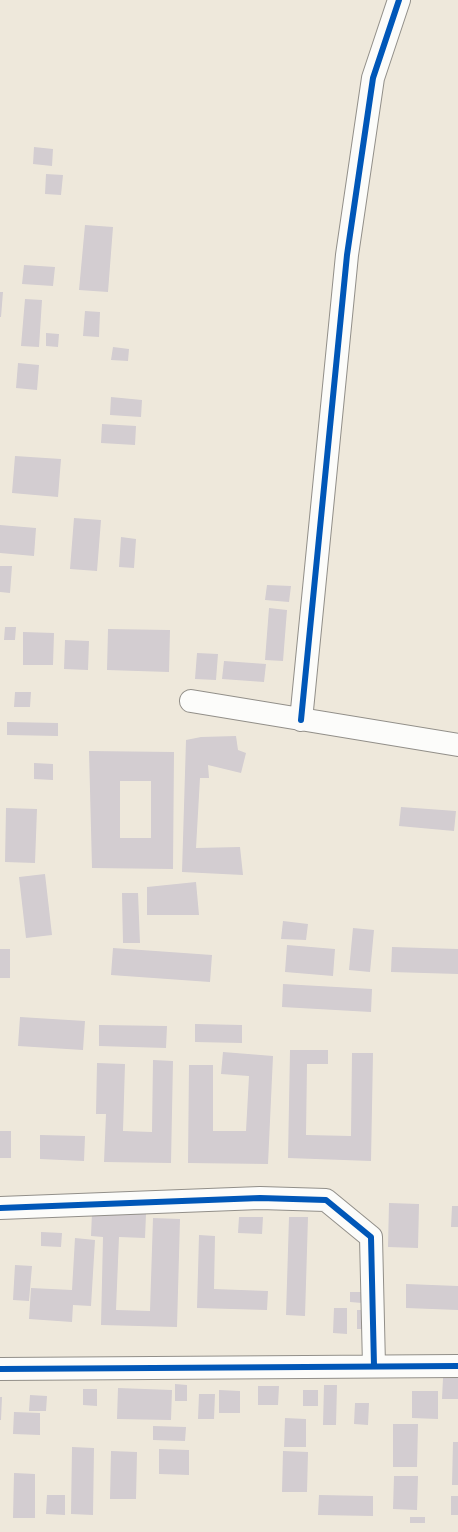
<!DOCTYPE html>
<html>
<head>
<meta charset="utf-8">
<style>
  body { margin:0 }
  canvas { display:block; background:#eee8db }
</style>
</head>
<body>
<canvas width="458" height="1532"></canvas>
<script>
const g = document.querySelector('canvas').getContext('2d');
g.lineJoin = 'round';
function paint(path, color) { g.fillStyle = color; g.fill(path, 'evenodd'); }
function stroke(path, color, width, dash) { g.strokeStyle = color; g.lineWidth = width; g.lineCap = dash ? 'butt' : 'round'; g.setLineDash(dash || []); g.stroke(path); }
const building = new Path2D(`
  M 34,147 L 53,149 L 52,166 L 33,164 Z
  M 46,174 L 63,175 L 61,195 L 45,194 Z
  M 85,225 L 113,227 L 108,292 L 79,290 Z
  M 24,265 L 55,267 L 53,286 L 22,284 Z
  M 0,292 L 3,292 L 1,317 L 0,317 Z
  M 25,299 L 42,300 L 39,347 L 21,346 Z
  M 85,311 L 100,312 L 99,337 L 83,336 Z
  M 46,333 L 59,334 L 58,347 L 46,346 Z
  M 113,347 L 129,349 L 128,361 L 111,360 Z
  M 18,363 L 39,365 L 37,390 L 16,388 Z
  M 111,397 L 142,400 L 141,417 L 110,415 Z
  M 102,424 L 136,426 L 135,445 L 101,443 Z
  M 15,456 L 61,459 L 58,497 L 12,493 Z
  M 74,518 L 101,520 L 97,571 L 70,569 Z
  M 0,525 L 36,528 L 34,556 L 0,553 Z
  M 121,537 L 136,539 L 134,568 L 119,567 Z
  M 0,566 L 12,566 L 10,593 L 0,592 Z
  M 267,585 L 291,586 L 289,602 L 265,600 Z
  M 269,608 L 287,610 L 283,661 L 265,660 Z
  M 5,627 L 16,627 L 15,640 L 4,640 Z
  M 108,629 L 170,630 L 169,672 L 107,670 Z
  M 23,632 L 54,633 L 53,665 L 23,665 Z
  M 65,640 L 89,641 L 88,670 L 64,669 Z
  M 197,653 L 218,654 L 216,680 L 195,679 Z
  M 224,661 L 266,664 L 264,682 L 222,679 Z
  M 15,692 L 31,692 L 30,707 L 14,707 Z
  M 7,722 L 58,723 L 58,736 L 7,735 Z
  M 236,736 L 238,750 L 246,753 L 241,773 L 208,765 L 209,778 L 200,778 L 196,848 L 240,847 L 243,875 L 182,872 L 186,740 L 201,737 Z
  M 89,751 L 174,752 L 173,869 L 92,868 ZM 120,781 L 151,781 L 151,838 L 120,838 Z
  M 34,763 L 53,764 L 53,780 L 34,779 Z
  M 401,807 L 456,811 L 454,831 L 399,826 Z
  M 6,808 L 37,809 L 35,863 L 5,862 Z
  M 45,874 L 52,935 L 26,938 L 19,877 Z
  M 196,882 L 199,915 L 147,915 L 147,887 Z
  M 122,893 L 138,893 L 140,943 L 123,943 Z
  M 283,921 L 308,924 L 306,940 L 281,939 Z
  M 353,928 L 374,930 L 370,972 L 349,970 Z
  M 287,945 L 335,949 L 333,976 L 285,972 Z
  M 392,947 L 458,949 L 458,974 L 391,972 Z
  M 113,948 L 212,955 L 210,982 L 111,975 Z
  M 0,949 L 10,949 L 10,978 L 0,978 Z
  M 283,984 L 372,989 L 371,1012 L 282,1007 Z
  M 20,1017 L 85,1021 L 83,1050 L 18,1046 Z
  M 195,1024 L 242,1025 L 242,1043 L 195,1042 Z
  M 99,1025 L 167,1026 L 166,1048 L 99,1046 Z
  M 290,1050 L 328,1050 L 328,1064 L 307,1064 L 306,1135 L 351,1136 L 352,1053 L 373,1053 L 371,1161 L 288,1158 Z
  M 223,1052 L 273,1056 L 268,1164 L 188,1163 L 189,1065 L 213,1065 L 213,1131 L 246,1131 L 249,1076 L 221,1074 Z
  M 153,1060 L 173,1061 L 171,1163 L 104,1162 L 106,1114 L 96,1114 L 97,1063 L 125,1064 L 123,1131 L 152,1132 Z
  M 0,1131 L 11,1131 L 11,1158 L 0,1158 Z
  M 40,1135 L 85,1136 L 84,1161 L 40,1159 Z
  M 389,1203 L 419,1204 L 418,1248 L 388,1247 Z
  M 452,1206 L 458,1206 L 458,1227 L 451,1227 Z
  M 92,1212 L 146,1214 L 145,1238 L 119,1237 L 116,1310 L 150,1311 L 153,1218 L 180,1219 L 177,1327 L 101,1325 L 103,1237 L 91,1236 Z
  M 239,1217 L 263,1217 L 262,1234 L 238,1233 Z
  M 289,1217 L 308,1217 L 305,1316 L 286,1315 Z
  M 41,1232 L 62,1233 L 61,1247 L 41,1246 Z
  M 199,1235 L 215,1236 L 214,1289 L 268,1291 L 267,1310 L 197,1308 Z
  M 75,1238 L 95,1240 L 91,1306 L 73,1305 L 72,1322 L 29,1319 L 31,1288 L 72,1290 Z
  M 15,1265 L 32,1266 L 29,1301 L 13,1300 Z
  M 406,1284 L 458,1286 L 458,1310 L 406,1308 Z
  M 350,1292 L 363,1292 L 362,1303 L 350,1302 Z
  M 334,1308 L 347,1308 L 347,1334 L 333,1333 Z
  M 357,1310 L 367,1310 L 367,1329 L 357,1329 Z
  M 443,1378 L 458,1378 L 458,1399 L 442,1399 Z
  M 175,1384 L 187,1385 L 187,1401 L 175,1401 Z
  M 324,1385 L 337,1385 L 336,1425 L 323,1425 Z
  M 258,1386 L 279,1386 L 278,1405 L 258,1405 Z
  M 118,1388 L 172,1390 L 171,1420 L 117,1419 Z
  M 83,1389 L 97,1389 L 97,1406 L 83,1405 Z
  M 219,1390 L 240,1391 L 240,1413 L 219,1413 Z
  M 303,1390 L 318,1390 L 318,1406 L 303,1406 Z
  M 412,1391 L 438,1391 L 438,1419 L 412,1418 Z
  M 199,1394 L 215,1394 L 214,1419 L 198,1419 Z
  M 30,1395 L 47,1396 L 46,1411 L 29,1411 Z
  M 0,1397 L 2,1397 L 1,1420 L 0,1420 Z
  M 355,1403 L 369,1403 L 368,1425 L 354,1424 Z
  M 14,1412 L 40,1413 L 40,1435 L 13,1434 Z
  M 285,1418 L 306,1419 L 306,1447 L 284,1447 Z
  M 393,1424 L 418,1424 L 417,1467 L 393,1467 Z
  M 153,1426 L 186,1427 L 185,1441 L 153,1440 Z
  M 453,1442 L 458,1442 L 458,1485 L 452,1485 Z
  M 72,1447 L 94,1448 L 93,1515 L 71,1514 Z
  M 159,1449 L 189,1450 L 189,1475 L 159,1474 Z
  M 111,1451 L 137,1452 L 136,1499 L 110,1499 Z
  M 283,1451 L 308,1452 L 307,1492 L 282,1492 Z
  M 14,1473 L 35,1474 L 35,1518 L 13,1518 Z
  M 394,1476 L 418,1476 L 417,1510 L 393,1509 Z
  M 47,1495 L 65,1495 L 65,1515 L 46,1514 Z
  M 319,1495 L 373,1496 L 373,1516 L 318,1515 Z
  M 451,1496 L 458,1496 L 458,1515 L 451,1515 Z
  M 410,1517 L 425,1517 L 425,1523 L 410,1523 Z`);
const minor = new Path2D(`
  M 191,701 L 458,745
  M 301,720 L 347,255 L 373,78 L 399,0
  M 0,1208 L 260,1198 L 326,1200 L 371,1237 L 374,1366
  M 0,1369 L 458,1366`);
const cycleway = new Path2D(`
  M 301,720 L 347,255 L 373,78 L 399,0
  M 0,1208 L 260,1198 L 326,1200 L 371,1237 L 374,1366
  M 0,1369 L 458,1366`);
paint(building, '#d3cdd1');
stroke(minor, '#928f89', 24);
stroke(minor, '#fcfcfa', 22);
stroke(cycleway, '#0057b8', 6);
</script>
</body>
</html>
